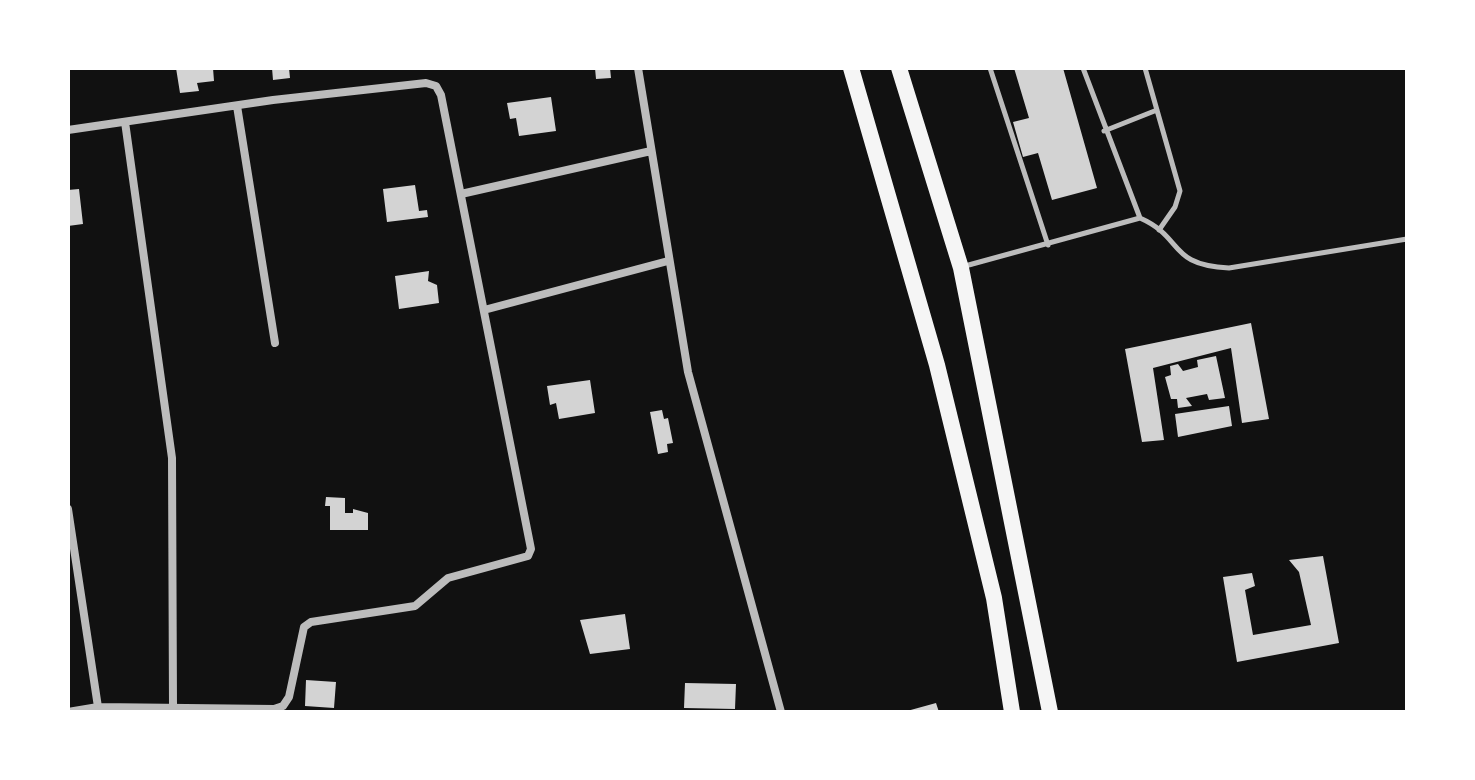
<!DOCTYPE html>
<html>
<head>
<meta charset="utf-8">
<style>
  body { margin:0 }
  #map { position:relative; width:1475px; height:780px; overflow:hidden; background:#111; font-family:"Noto Serif",serif }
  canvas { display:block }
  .frame { position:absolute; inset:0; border:70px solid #fff; pointer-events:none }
</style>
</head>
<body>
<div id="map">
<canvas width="1475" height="780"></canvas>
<div class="frame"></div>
</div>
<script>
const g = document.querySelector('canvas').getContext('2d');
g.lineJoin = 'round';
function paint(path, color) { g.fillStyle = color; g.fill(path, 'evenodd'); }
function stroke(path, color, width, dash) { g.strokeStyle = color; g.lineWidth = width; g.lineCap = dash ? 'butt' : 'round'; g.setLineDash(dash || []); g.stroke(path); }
const building = new Path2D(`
  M 176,68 L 213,68 L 214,81 L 197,83 L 199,91 L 180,93 Z
  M 272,68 L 289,68 L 290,78 L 273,80 Z
  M 595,68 L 610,68 L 611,78 L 596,79 Z
  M 1014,68 L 1063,68 L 1097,188 L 1052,200 L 1038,153 L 1023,157 L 1013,122 L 1029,118 Z
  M 551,97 L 556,131 L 519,136 L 516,118 L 510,119 L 507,103 Z
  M 415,185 L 419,211 L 427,210 L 428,217 L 387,222 L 383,189 Z
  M 79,189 L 83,224 L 68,226 L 68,190 Z
  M 429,271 L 428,281 L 437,285 L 439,303 L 399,309 L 395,276 Z
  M 1251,323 L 1269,419 L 1242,423 L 1231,348 L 1153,368 L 1164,440 L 1142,442 L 1125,349 Z
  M 1216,356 L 1225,398 L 1209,400 L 1207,394 L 1186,398 L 1192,406 L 1178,408 L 1177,399 L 1171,399 L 1165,377 L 1171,375 L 1170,366 L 1178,364 L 1183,371 L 1198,367 L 1197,360 Z
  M 590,380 L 595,413 L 559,419 L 556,403 L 550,405 L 547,386 Z
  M 1229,406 L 1232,426 L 1178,437 L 1175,414 Z
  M 662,410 L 664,419 L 668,418 L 673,443 L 667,444 L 668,452 L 658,454 L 650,412 Z
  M 326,497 L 345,498 L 345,513 L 353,513 L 353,509 L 368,513 L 368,530 L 330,530 L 330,506 L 325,506 Z
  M 1323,556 L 1339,643 L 1237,662 L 1223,577 L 1252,573 L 1255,586 L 1245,590 L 1253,635 L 1311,625 L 1299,572 L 1289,560 Z
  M 625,614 L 630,649 L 590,654 L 580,620 Z
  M 306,680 L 336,682 L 334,708 L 305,706 Z
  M 685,683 L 736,684 L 735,709 L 684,708 Z
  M 936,703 L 939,712 L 907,712 L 907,711 Z`);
const service = new Path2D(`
  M 990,68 L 1048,245
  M 1083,68 L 1140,218
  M 1145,68 L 1180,191 L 1175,207 L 1159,230
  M 1104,131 L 1157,110
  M 965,266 L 1140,218 C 1185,238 1167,265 1229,268 L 1407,239`);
const minor = new Path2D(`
  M 638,68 L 688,372 L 781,712
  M 237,106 L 275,343
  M 125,122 L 172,458 L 173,708
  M 68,130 L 273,100 L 426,83 L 436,86 L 441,95 L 531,549 L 528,556 L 448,578 L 415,606 L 311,622 L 304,627 L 289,697 L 283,706 L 274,709 L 98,707 L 68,712
  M 461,194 L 651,151
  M 484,310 L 668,261
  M 68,509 L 98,707`);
const primary = new Path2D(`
  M 851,68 L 937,365 L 994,598 L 1012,712
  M 899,68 L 961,268 L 1050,712`);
paint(building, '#d3d3d3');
stroke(service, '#bcbcbc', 5);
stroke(minor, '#bcbcbc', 8);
stroke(primary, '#f5f5f5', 16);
</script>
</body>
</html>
